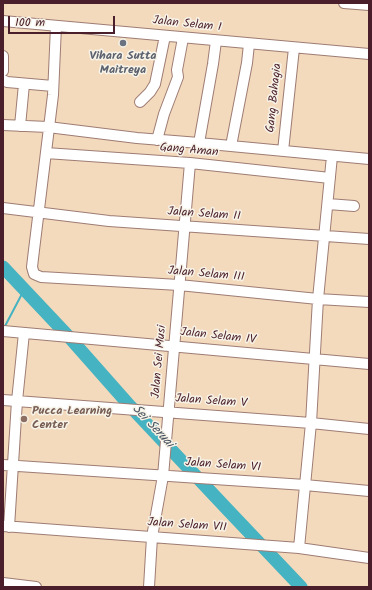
<!DOCTYPE html>
<html>
<head>
<meta charset="utf-8">
<style>
  body { margin:0 }
  #map { position:relative; width:372px; height:590px; overflow:hidden; background:#f3dabc; font-family:Kalam,sans-serif }
  canvas { display:block }
  .frame { position:absolute; inset:0; border:4px solid #4a1f2b; pointer-events:none }
  .scale { position:absolute; left:8px; top:16px; width:107px; height:18px; box-sizing:border-box; border:2px solid #4a1f2b; border-top:0; padding-left:5px; font-size:12px; line-height:14px; white-space:nowrap; color:#4a1f2b; -webkit-text-stroke:3px #f7f3e8; paint-order:stroke }
</style>
</head>
<body>
<div id="map">
<canvas width="372" height="590"></canvas>
<div class="frame"></div>
<div class="scale">100 m</div>
</div>
<script>
const g = document.querySelector('canvas').getContext('2d');
g.lineJoin = 'round';
function stroke(path, color, width, dash) { g.strokeStyle = color; g.lineWidth = width; g.lineCap = dash ? 'butt' : 'round'; g.setLineDash(dash || []); g.stroke(path); }
function drawText(font, color, halo, rows, align = 'center') {
  g.font = font + ' Kalam,sans-serif'; g.lineWidth = 3; g.setLineDash([]); g.textBaseline = 'middle'; g.strokeStyle = halo; g.fillStyle = color; for (const [text, x, y, turn = 0] of rows) {
    g.save(); g.translate(x, y); g.rotate((+turn || 0) * Math.PI / 180); g.textAlign = isNaN(turn) ? turn : align; if (halo) g.strokeText(text, 0, 0); g.fillText(text, 0, 0); g.restore();
  }
}
const stream = new Path2D(`
  M 4,328 L 24,290`);
const river = new Path2D(`
  M 3,267 L 69,337 L 130,406 L 226,508 L 301,587`);
const minor = new Path2D(`
  M 344,3 L 369,5
  M 3,21 L 369,54
  M 56,26 L 53,95 L 34,250 L 32,267 L 34,274 L 41,277 L 179,285 L 318,299 L 369,302
  M 3,56 L 3,71
  M 3,80 L 7,82 L 53,86
  M 140,102 L 150,92 L 155,84 L 165,36
  M 3,125 L 48,127 L 137,138 L 199,143 L 369,159
  M 20,126 L 24,84
  M 157,140 L 164,114 L 178,77 L 177,70 L 183,38
  M 199,143 L 213,64 L 216,41
  M 231,146 L 247,63 L 249,44
  M 283,151 L 294,48
  M 46,153 L 190,163 L 330,178
  M 328,204 L 354,206
  M 3,208 L 109,221 L 369,239
  M 3,331 L 369,364
  M 3,400 L 311,423 L 369,429
  M 3,465 L 305,485 L 369,491
  M 3,526 L 299,548 L 369,558
  M 9,527 L 17,401 L 24,333
  M 299,548 L 311,423 L 318,299 L 332,156
  M 3,583 L 36,587
  M 149,587 L 152,537 L 163,476 L 190,163`);
const markers = [
  [123,43,4,"#6b7280"],
  [24,419,4,"#8d6e63"]
];
const streetNames = [
  ["Jalan Selam I",187,25,6],
  ["Gang Bahagia",275,98,-84],
  ["Gang Aman",189,151,5],
  ["Jalan Selam II",204,215,4],
  ["Jalan Selam III",206,275,5],
  ["Jalan Selam IV",218,337,6],
  ["Jalan Sei Musi",160,362,-85],
  ["Jalan Selam V",211,402,4],
  ["Jalan Selam VI",223,466,4],
  ["Jalan Selam VII",187,526,4]
];
const worshipNames = [
  ["Vihara Sutta",123,57],
  ["Maitreya",123,71]
];
const educationNames = [
  ["Pucca Learning",32,412],
  ["Center",32,426]
];
const waterNames = [
  ["Sei Seruai",152,427,47]
];
stroke(stream, '#45b3c1', 2);
stroke(river, '#45b3c1', 13);
stroke(minor, '#9e7c74', 12);
stroke(minor, '#fff', 10);
for (const [x, y, r, color] of markers) { const dot = new Path2D(); dot.arc(x, y, r, 0, 2 * Math.PI); g.fillStyle = color; g.fill(dot); stroke(dot, '#f7f3e8', 1.5); }
drawText('12px', '#4a1f2b', '#f7f3e8', streetNames);
drawText('bold 12px', '#5b616d', '#f7f3e8', worshipNames);
drawText('bold 12px', '#785e54', '#f7f3e8', educationNames, 'left');
drawText('italic 13px', '#485360', '#f7f3e8', waterNames);
</script>
</body>
</html>
